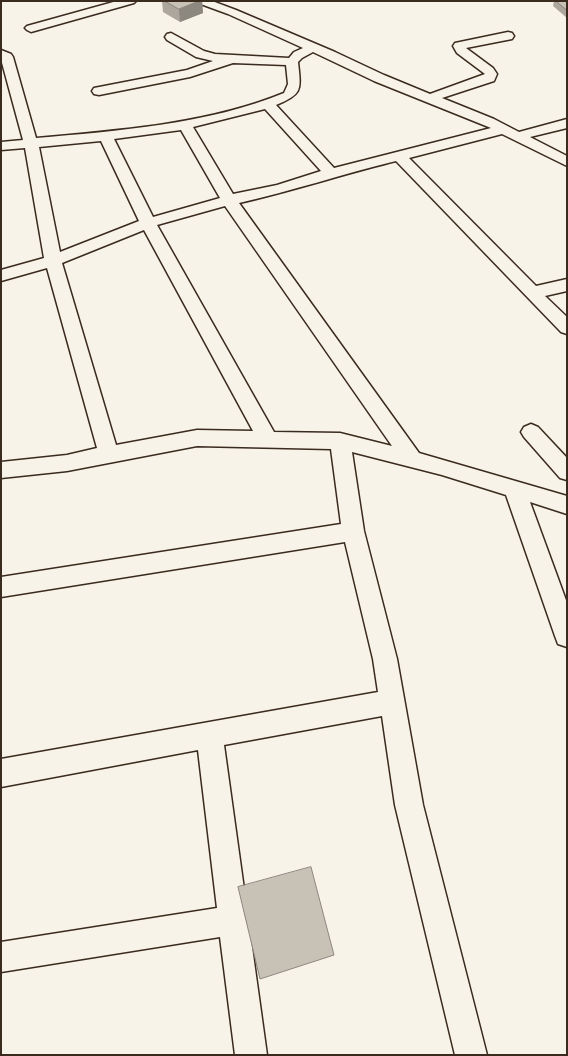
<!DOCTYPE html>
<html>
<head>
<meta charset="utf-8">
<style>
  body { margin:0 }
  #map { position:relative; width:568px; height:1056px; overflow:hidden; background:#f7f3e8; font-family:Sriracha,sans-serif }
  canvas { display:block }
  .frame { position:absolute; inset:0; border:2px solid #3b2a1e; pointer-events:none }
</style>
</head>
<body>
<div id="map">
<canvas width="568" height="1056"></canvas>
<div class="frame"></div>
</div>
<script>
const g = document.querySelector('canvas').getContext('2d');
g.lineJoin = 'round';
function stroke(path, color, width, dash) { g.strokeStyle = color; g.lineWidth = width; g.lineCap = dash ? 'butt' : 'round'; g.setLineDash(dash || []); g.stroke(path); }
function paint(path, color) { g.fillStyle = color; g.fill(path, 'evenodd'); }
const minor = new Path2D(`
  M 117,1 L 136,1 L 134,3 L 31,32 L 27,30 L 25,28 L 27,26 Z
  M 196,1 L 212,1 L 236,10 L 335,52 L 384,75 L 430,94 L 485,74 L 457,53 L 453,46 L 455,43 L 508,32 L 512,33 L 514,36 L 512,39 L 466,48 L 493,68 L 497,74 L 494,81 L 442,98 L 494,119 L 519,132 L 567,119 L 567,128 L 530,137 L 567,156 L 567,166 L 502,134 L 409,158 L 536,286 L 567,279 L 567,291 L 545,296 L 567,317 L 567,334 L 561,332 L 396,161 C 343,174 292,191 239,203 L 419,453 L 567,496 L 567,514 L 530,502 L 567,603 L 567,647 L 558,644 L 555,636 L 506,495 L 442,475 L 352,452 L 364,531 L 397,659 L 423,805 L 487,1055 L 455,1055 L 395,805 L 382,716 L 224,745 L 267,1055 L 235,1055 L 220,937 L 1,972 L 1,942 L 217,908 L 198,750 L 1,787 L 1,759 L 378,692 L 373,659 L 345,542 L 1,597 L 1,577 L 341,524 L 331,449 L 197,446 L 67,471 L 1,478 L 1,462 L 67,455 L 97,448 L 47,268 L 1,281 L 1,270 L 44,258 L 25,148 L 1,150 L 1,142 L 23,140 L 1,59 L 1,50 L 11,54 L 13,57 L 36,138 C 117,131 209,124 284,93 L 288,84 L 286,65 L 233,63 L 190,77 L 99,95 L 94,94 L 92,91 L 94,88 L 187,70 L 213,61 L 196,57 L 167,40 L 165,37 L 167,34 L 171,33 L 204,51 L 215,54 L 289,58 L 294,52 L 303,48 L 228,14 L 198,3 ZM 313,52 L 374,81 L 491,128 L 334,168 L 276,105 C 303,94 301,90 298,62 L 302,58 ZM 265,109 L 321,171 L 277,185 L 233,194 L 193,127 ZM 181,130 L 220,198 L 153,217 L 114,139 ZM 101,141 L 139,221 L 60,252 L 39,147 ZM 225,206 L 392,446 L 340,433 L 274,432 L 157,225 ZM 144,230 L 253,431 L 197,430 L 116,445 L 62,263 Z
  M 531,424 L 538,427 L 567,458 L 567,480 L 560,478 L 524,437 L 521,432 L 524,427 Z`);
const wall = new Path2D(`
  M 162,1 L 202,1 L 203,13 L 180,22 L 163,12 Z
  M 554,1 L 567,1 L 567,18 L 553,6 Z`);
const shadedWall = new Path2D(`
  M 199,1 L 202,1 L 203,13 L 180,22 L 179,9 Z`);
const building = new Path2D(`
  M 165,1 L 199,1 L 179,9 Z
  M 556,1 L 567,1 L 567,10 Z
  M 311,867 L 334,955 L 260,979 L 238,887 Z`);
stroke(minor, '#3b2a1e', 3);
paint(minor, '#f7f3e8');
paint(wall, '#aca69d');
paint(shadedWall, '#8c877f');
paint(building, '#c8c1b6');
stroke(building, '#8c877f', 1);
</script>
</body>
</html>
